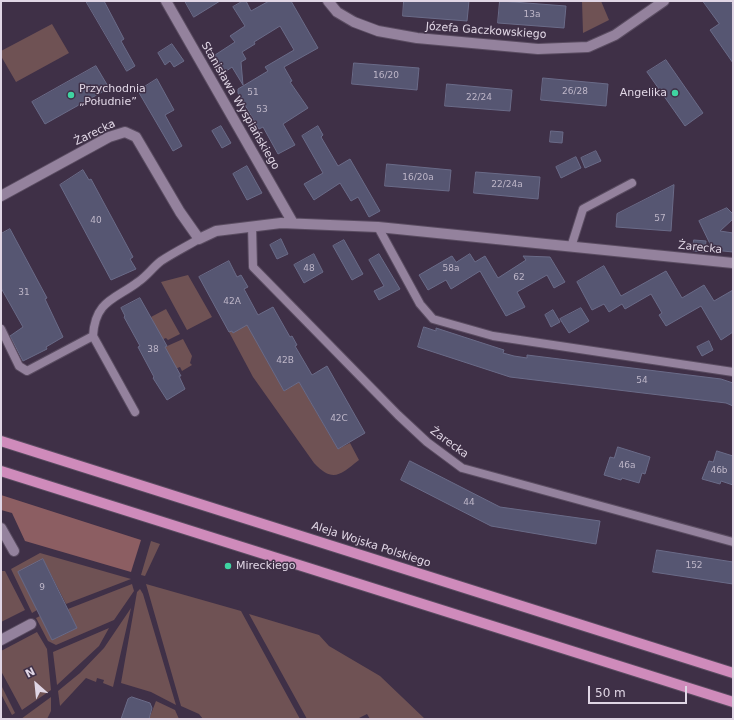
<!DOCTYPE html>
<html>
<head>
<meta charset="utf-8">
<style>
  body { margin:0 }
  #map { position:relative; width:734px; height:720px; overflow:hidden; background:#3f3047; font-family:"DejaVu Sans",sans-serif }
  canvas { display:block }
  .frame { position:absolute; inset:0; border:2px solid #e0d6e5; pointer-events:none }
  .north { position:absolute; left:16px; top:664px; width:40px; height:40px; -webkit-text-stroke:3px #3f3047; paint-order:stroke; rotate:333deg; font-size:11px; font-weight:700; line-height:16px; text-align:center; color:#e0d6e5 }
  .north::after { content:''; display:block; margin:auto; width:14px; height:18px; background:#e0d6e5; clip-path:polygon(50% 0,100% 100%,50% 72%,0 100%) }
  .scale { position:absolute; left:588px; top:686px; width:99px; height:18px; box-sizing:border-box; border:2px solid #e0d6e5; border-top:0; padding-left:5px; font-size:12px; line-height:14px; white-space:nowrap; color:#e0d6e5; -webkit-text-stroke:3px #3f3047; paint-order:stroke }
</style>
</head>
<body>
<div id="map">
<canvas width="734" height="720"></canvas>
<div class="frame"></div>
<div class="north">N</div>
<div class="scale">50 m</div>
</div>
<script>
const g = document.querySelector('canvas').getContext('2d');
g.lineJoin = 'round';
function paint(path, color) { g.fillStyle = color; g.fill(path, 'evenodd'); }
function stroke(path, color, width, dash) { g.strokeStyle = color; g.lineWidth = width; g.lineCap = dash ? 'butt' : 'round'; g.setLineDash(dash || []); g.stroke(path); }
function drawText(font, color, halo, rows, align = 'center') {
  g.font = font + ' "DejaVu Sans",sans-serif'; g.lineWidth = 3; g.setLineDash([]); g.textBaseline = 'middle'; g.strokeStyle = halo; g.fillStyle = color; for (const [text, x, y, turn = 0] of rows) {
    g.save(); g.translate(x, y); g.rotate((+turn || 0) * Math.PI / 180); g.textAlign = isNaN(turn) ? turn : align; if (halo) g.strokeText(text, 0, 0); g.fillText(text, 0, 0); g.restore();
  }
}
const green = new Path2D(`
  M 582,1 L 601,1 L 609,20 L 583,33 Z
  M 52,24 L 69,53 L 16,82 L 1,56 L 1,51 Z
  M 188,275 L 212,317 L 187,330 L 161,282 Z
  M 166,309 L 180,334 L 168,340 L 166,338 L 161,340 L 151,317 Z
  M 246,322 L 284,391 L 299,382 L 338,449 L 350,443 L 359,460 C 340,475 333,483 314,463 L 253,377 L 229,332 L 232,331 L 233,333 Z
  M 183,339 L 192,356 L 190,363 L 192,365 L 182,371 L 180,367 L 175,369 L 165,347 Z
  M 151,541 L 160,544 L 145,576 L 141,575 Z
  M 40,553 L 131,579 L 66,604 L 43,559 L 18,572 L 37,610 L 32,613 L 11,569 Z
  M 1,571 L 5,571 L 25,610 L 1,622 Z
  M 132,584 L 134,591 L 114,620 L 56,645 L 48,641 L 36,618 L 40,616 L 52,640 L 77,628 L 68,609 Z
  M 146,584 L 241,611 L 300,719 L 203,719 L 199,714 L 181,706 Z
  M 140,589 L 143,594 L 176,705 L 151,692 L 121,683 L 137,592 Z
  M 131,608 L 113,687 L 103,683 L 104,680 L 97,678 L 96,682 L 86,678 L 60,706 L 58,691 L 80,673 L 104,648 Z
  M 249,614 L 319,635 L 329,646 L 380,676 L 425,719 L 370,719 L 367,714 L 357,719 L 307,719 Z
  M 109,628 L 99,646 L 57,685 L 53,652 Z
  M 37,632 L 47,649 L 51,690 L 22,710 L 1,671 L 1,651 Z
  M 1,685 L 15,713 L 12,715 L 1,694 Z
  M 51,697 L 51,711 L 47,719 L 21,719 Z
  M 156,701 L 175,710 L 179,719 L 149,719 Z`);
const forest = new Path2D(`
  M 1,495 L 141,540 L 131,572 L 25,541 L 12,513 L 1,510 Z`);
const building = new Path2D(`
  M 86,1 L 104,1 L 124,39 L 121,41 L 135,66 L 127,71 Z
  M 185,1 L 220,1 L 194,17 Z
  M 243,1 L 246,1 L 251,11 L 269,1 L 291,1 L 318,48 L 284,67 L 292,81 L 290,82 L 308,108 L 283,124 L 295,145 L 278,154 L 263,127 L 259,129 L 238,93 L 238,89 L 268,71 L 265,67 L 294,50 L 280,26 L 254,42 L 255,44 L 242,52 L 246,59 L 241,62 L 243,85 L 232,67 L 225,72 L 215,55 L 235,42 L 230,36 L 245,26 L 233,7 Z
  M 404,1 L 469,1 L 467,21 L 403,16 Z
  M 500,1 L 566,6 L 564,28 L 498,23 Z
  M 703,1 L 730,1 L 733,5 L 733,63 L 710,30 L 719,24 Z
  M 172,44 L 184,61 L 174,67 L 170,61 L 165,65 L 158,53 Z
  M 666,60 L 703,113 L 685,126 L 647,72 Z
  M 354,63 L 419,68 L 417,90 L 352,84 Z
  M 96,66 L 109,88 L 45,124 L 32,102 Z
  M 543,78 L 608,84 L 606,106 L 541,100 Z
  M 157,79 L 174,110 L 165,115 L 182,146 L 173,151 L 138,91 Z
  M 447,84 L 512,90 L 510,111 L 445,106 Z
  M 221,126 L 231,143 L 222,148 L 212,131 Z
  M 318,126 L 323,135 L 321,137 L 338,166 L 350,159 L 380,211 L 369,217 L 358,197 L 351,201 L 340,183 L 314,200 L 304,184 L 323,173 L 302,136 Z
  M 551,131 L 563,132 L 562,143 L 550,142 Z
  M 596,151 L 601,161 L 585,168 L 581,158 Z
  M 576,157 L 581,168 L 561,178 L 556,167 Z
  M 387,164 L 451,170 L 449,191 L 385,186 Z
  M 247,166 L 262,193 L 247,200 L 233,174 Z
  M 83,170 L 89,180 L 91,179 L 133,257 L 130,259 L 136,269 L 111,280 L 60,185 Z
  M 476,172 L 540,177 L 538,199 L 474,193 Z
  M 674,185 L 671,231 L 616,227 L 617,214 Z
  M 727,208 L 733,214 L 733,219 L 720,231 L 733,233 L 733,252 L 713,250 L 699,221 Z
  M 10,229 L 47,298 L 45,299 L 63,337 L 46,347 L 47,349 L 23,361 L 10,336 L 23,327 L 1,288 L 1,234 Z
  M 281,239 L 288,254 L 277,259 L 270,245 Z
  M 344,240 L 363,274 L 352,280 L 333,246 Z
  M 694,240 L 706,241 L 705,252 L 693,251 Z
  M 314,254 L 323,272 L 304,283 L 294,265 Z
  M 379,254 L 400,289 L 379,300 L 374,291 L 384,286 L 369,260 Z
  M 470,254 L 475,262 L 485,256 L 498,278 L 526,260 L 523,256 L 550,257 L 565,282 L 554,288 L 547,275 L 517,292 L 525,307 L 506,316 L 480,271 L 451,289 L 446,280 L 428,290 L 419,275 L 450,257 L 452,256 L 456,262 Z
  M 229,261 L 237,277 L 241,275 L 248,287 L 244,289 L 258,315 L 273,307 L 290,337 L 292,336 L 297,345 L 295,346 L 312,375 L 327,366 L 365,433 L 338,449 L 299,382 L 284,391 L 247,325 L 233,333 L 232,331 L 229,332 L 199,277 Z
  M 604,266 L 621,296 L 666,271 L 682,298 L 704,285 L 714,301 L 733,290 L 733,332 L 721,340 L 701,306 L 666,326 L 659,315 L 662,313 L 651,294 L 625,309 L 622,304 L 609,312 L 604,304 L 592,310 L 577,282 Z
  M 140,298 L 167,346 L 165,347 L 181,376 L 179,376 L 185,389 L 167,400 L 153,378 L 154,377 L 138,347 L 140,346 L 124,317 L 125,316 L 121,308 Z
  M 581,308 L 589,321 L 569,333 L 560,319 Z
  M 553,310 L 560,322 L 551,327 L 545,315 Z
  M 424,327 L 436,331 L 436,328 L 504,350 L 503,353 L 514,356 L 527,358 L 527,355 L 721,379 L 733,383 L 733,406 L 726,403 L 510,377 L 418,347 Z
  M 709,341 L 713,350 L 702,356 L 697,347 Z
  M 618,447 L 650,457 L 645,474 L 642,473 L 639,483 L 622,478 L 621,480 L 604,475 L 610,457 L 614,458 Z
  M 717,451 L 733,456 L 733,485 L 721,481 L 720,484 L 702,479 L 709,461 L 713,462 Z
  M 410,461 L 500,507 L 600,521 L 596,544 L 491,526 L 401,480 Z
  M 657,550 L 733,562 L 733,584 L 653,572 Z
  M 43,559 L 77,628 L 52,640 L 18,572 Z
  M 132,697 L 150,703 L 152,708 L 149,719 L 121,719 L 128,699 Z`);
const service = new Path2D(`
  M 252,226 L 253,267 L 398,415 L 427,442 L 462,468 L 733,542
  M 378,227 L 420,304 L 433,319 L 493,336 L 733,372
  M 571,247 L 583,209 L 632,183
  M 1,329 L 19,366 L 27,371 L 93,336
  M 135,412 L 93,336 C 95,300 116,299 138,282 C 147,276 153,267 161,261 C 173,253 187,246 199,239`);
const minor = new Path2D(`
  M 166,1 L 293,223
  M 328,1 L 337,12 L 354,22 L 378,31 L 417,38 L 538,49 L 588,47 L 615,35 L 664,1
  M 1,196 L 109,137 L 125,132 L 136,137 L 180,212 L 199,239 L 216,231 L 281,223 L 378,227 L 733,263
  M 1,528 L 14,551
  M 1,640 L 31,624`);
const primary = new Path2D(`
  M 1,441 L 733,673
  M 1,471 L 733,702`);
const markers = [
  [675,93,4,"#3fd4a2"],
  [71,95,4,"#3fd4a2"],
  [228,566,4,"#3fd4a2"]
];
const numberNames = [
  ["13a",532,15],
  ["16/20",386,76],
  ["26/28",575,92],
  ["51",253,93],
  ["22/24",479,98],
  ["53",262,110],
  ["16/20a",418,178],
  ["22/24a",507,185],
  ["57",660,219],
  ["40",96,221],
  ["48",309,269],
  ["58a",451,269],
  ["62",519,278],
  ["31",24,293],
  ["42A",232,302],
  ["38",153,350],
  ["42B",285,361],
  ["54",642,381],
  ["42C",339,419],
  ["46a",627,466],
  ["46b",719,471],
  ["44",469,503],
  ["152",694,566],
  ["9",42,588]
];
const streetNames = [
  ["Józefa Gaczkowskiego",486,31,4],
  ["Stanisława Wyspiańskiego",240,106,60],
  ["Żarecka",95,133,-26],
  ["Żarecka",700,248,6],
  ["Żarecka",449,443,36],
  ["Aleja Wojska Polskiego",371,545,18]
];
const poiNames = [
  ["Przychodnia",79,89],
  ["„Południe”",79,102],
  ["Angelika",667,93,"right"],
  ["Mireckiego",236,566]
];
paint(green, '#6f5254');
paint(forest, '#8c5e62');
paint(building, '#565672');
stroke(building, '#6a6b88', 1);
stroke(service, '#5a4c61', 10);
stroke(minor, '#5a4c61', 12);
stroke(primary, '#5a4c61', 12);
stroke(service, '#94829d', 8);
stroke(minor, '#94829d', 10);
stroke(primary, '#cf8bbb', 10);
for (const [x, y, r, color] of markers) { const dot = new Path2D(); dot.arc(x, y, r, 0, 2 * Math.PI); g.fillStyle = color; g.fill(dot); stroke(dot, '#3f3047', 1.5); }
drawText('9px', '#beb6c8', null, numberNames);
drawText('11px', '#e0d6e5', '#3f3047', streetNames);
drawText('11px', '#e0d6e5', '#3f3047', poiNames, 'left');
</script>
</body>
</html>
